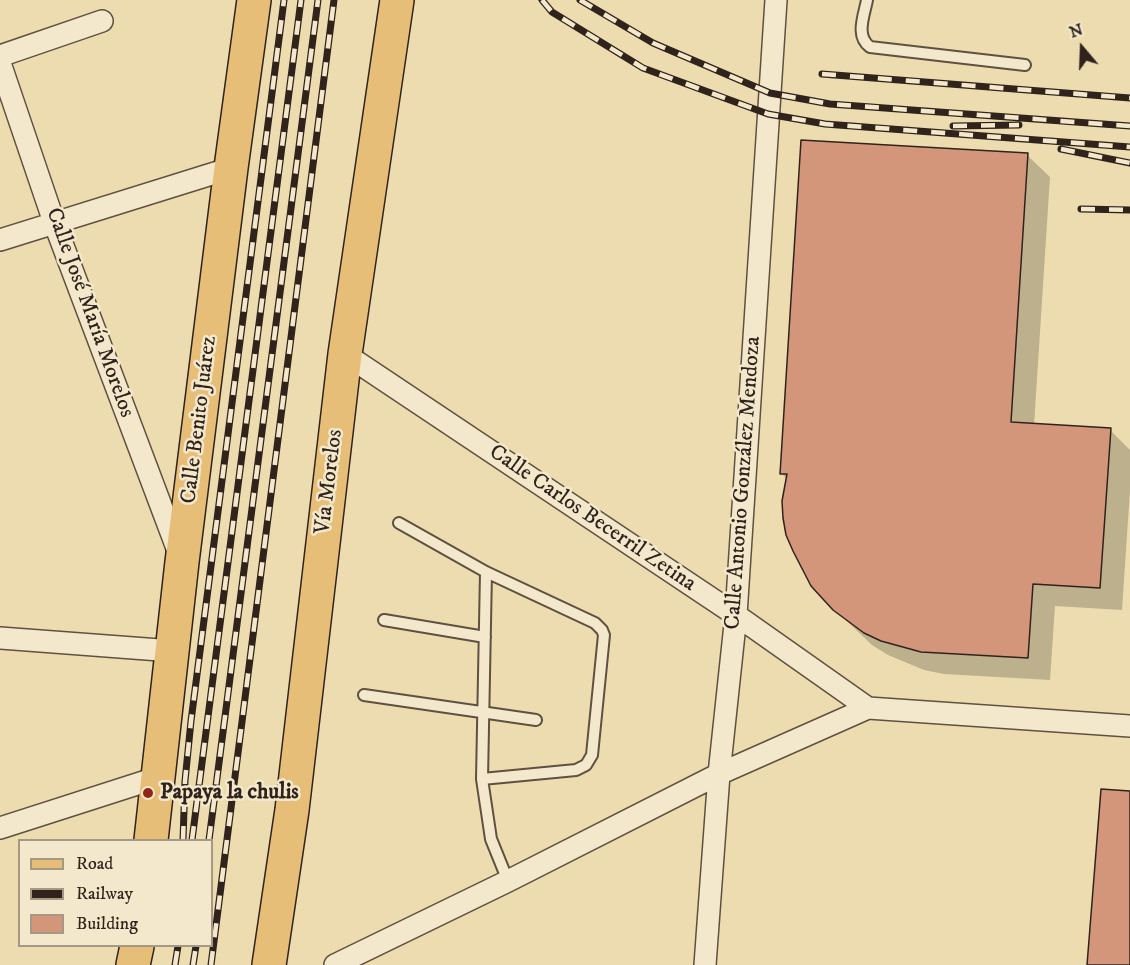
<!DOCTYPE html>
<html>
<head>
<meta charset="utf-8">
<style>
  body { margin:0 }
  #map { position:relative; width:1130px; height:965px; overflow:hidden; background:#eddcaf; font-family:"IM FELL DW Pica",serif }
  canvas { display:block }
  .legend { position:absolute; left:18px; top:839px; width:195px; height:108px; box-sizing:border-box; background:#f3e8cb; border:2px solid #a59985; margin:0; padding:8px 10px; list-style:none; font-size:18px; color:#30231c }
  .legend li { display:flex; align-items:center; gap:12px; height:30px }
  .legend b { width:30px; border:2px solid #a59985 }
  .north { position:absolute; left:1052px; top:18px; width:60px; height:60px; -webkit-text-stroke:4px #f3e8cb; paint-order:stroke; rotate:341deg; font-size:16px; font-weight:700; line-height:24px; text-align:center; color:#30231c }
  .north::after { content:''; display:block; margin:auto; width:21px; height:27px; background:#30231c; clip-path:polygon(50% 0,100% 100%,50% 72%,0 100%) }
</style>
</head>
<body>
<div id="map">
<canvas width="1130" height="965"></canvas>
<ul class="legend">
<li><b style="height:8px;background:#e6be78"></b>Road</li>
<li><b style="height:8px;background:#30231c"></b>Railway</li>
<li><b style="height:16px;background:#d3967b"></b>Building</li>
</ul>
<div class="north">N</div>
</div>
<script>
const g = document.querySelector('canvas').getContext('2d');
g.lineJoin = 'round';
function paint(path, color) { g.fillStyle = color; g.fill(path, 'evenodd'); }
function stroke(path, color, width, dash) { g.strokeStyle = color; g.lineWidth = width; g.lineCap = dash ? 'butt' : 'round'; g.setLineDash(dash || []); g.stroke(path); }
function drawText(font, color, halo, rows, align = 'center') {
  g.font = font + ' "IM FELL DW Pica",serif'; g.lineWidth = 5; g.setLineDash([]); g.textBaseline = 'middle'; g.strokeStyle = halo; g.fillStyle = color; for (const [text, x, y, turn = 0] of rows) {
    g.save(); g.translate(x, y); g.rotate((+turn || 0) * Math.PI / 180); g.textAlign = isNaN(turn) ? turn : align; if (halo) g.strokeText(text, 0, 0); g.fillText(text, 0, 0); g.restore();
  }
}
const shadow = new Path2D(`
  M 1027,155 L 1050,177 L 1034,425 L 1110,430 L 1130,450 L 1130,490 L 1122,610 L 1055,606 L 1050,680 L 944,674 L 924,670 L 888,655 L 872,645 L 834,609 L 788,480 L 781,473 Z`);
const building = new Path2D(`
  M 801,140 L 1028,153 L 1011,422 L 1111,428 L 1100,588 L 1033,584 L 1028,658 L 921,652 L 881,641 L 864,633 L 833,610 L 811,586 L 793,551 L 786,535 L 783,518 L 782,501 L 787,474 L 780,474 Z
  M 1101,789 L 1130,791 L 1130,965 L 1087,965 Z`);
const lane = new Path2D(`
  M 867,0 C 864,16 855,36 870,47 L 1025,65
  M 399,523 L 486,572 L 595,623 L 602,630 L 604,635 L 592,755 L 586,765 L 576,770 L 482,779
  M 486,572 L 482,779 L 491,839 L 508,881
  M 384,620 L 485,637
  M 364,695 L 536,720`);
const street = new Path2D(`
  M 0,56 L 102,21
  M 0,63 L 54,222 L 180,556
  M 0,240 L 231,168
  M 345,354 L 736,615 L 868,708
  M 0,638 L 173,651
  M 0,828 L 159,777
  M 335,965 L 508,881 L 719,774 L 868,708 L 1130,726
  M 705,965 L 719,774 L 736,615 L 776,0`);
const primary = new Path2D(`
  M 151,840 L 182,562 L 231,168 L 254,0
  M 133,965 L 137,946
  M 269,965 L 292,810 L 345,354 L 397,0`);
const rail = new Path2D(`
  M 542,0 L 552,12 L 643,68 L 768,114 L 825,124 L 1130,147
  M 580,0 L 653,43 L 770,93 L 830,104 L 1130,126
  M 822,74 L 1130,98
  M 953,126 L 1019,125
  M 1061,149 L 1130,163
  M 1081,209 L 1130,210
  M 183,840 L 185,781 L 191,721 L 284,0
  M 192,840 L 301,0
  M 209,840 L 318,0
  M 175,965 L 178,946
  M 193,965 L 196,946
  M 211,965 L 334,0`);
const markers = [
  [148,793,6,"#8f2418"]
];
const streetNames = [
  ["Calle José María Morelos",89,313,70],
  ["Calle Benito Juárez",200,420,-83],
  ["Vía Morelos",330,482,-83],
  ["Calle Antonio González Mendoza",744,483,-86],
  ["Calle Carlos Becerril Zetina",592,519,34]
];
const poiNames = [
  ["Papaya la chulis",160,793]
];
paint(shadow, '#0003');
paint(building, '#d3967b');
stroke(building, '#30231c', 1.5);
stroke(lane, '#5f5141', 14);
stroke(street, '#5f5141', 24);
stroke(primary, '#30231c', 36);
stroke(lane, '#f3e8cb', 10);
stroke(street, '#f3e8cb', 21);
stroke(primary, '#e6be78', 33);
stroke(rail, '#30231c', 7);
stroke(rail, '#f3e8cb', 4.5, [14]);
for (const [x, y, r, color] of markers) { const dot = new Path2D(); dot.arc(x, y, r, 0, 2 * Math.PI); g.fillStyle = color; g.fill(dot); stroke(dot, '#f3e8cb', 2); }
drawText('22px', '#30231c', '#f3e8cb', streetNames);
drawText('bold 22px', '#30231c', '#f3e8cb', poiNames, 'left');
</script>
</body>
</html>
